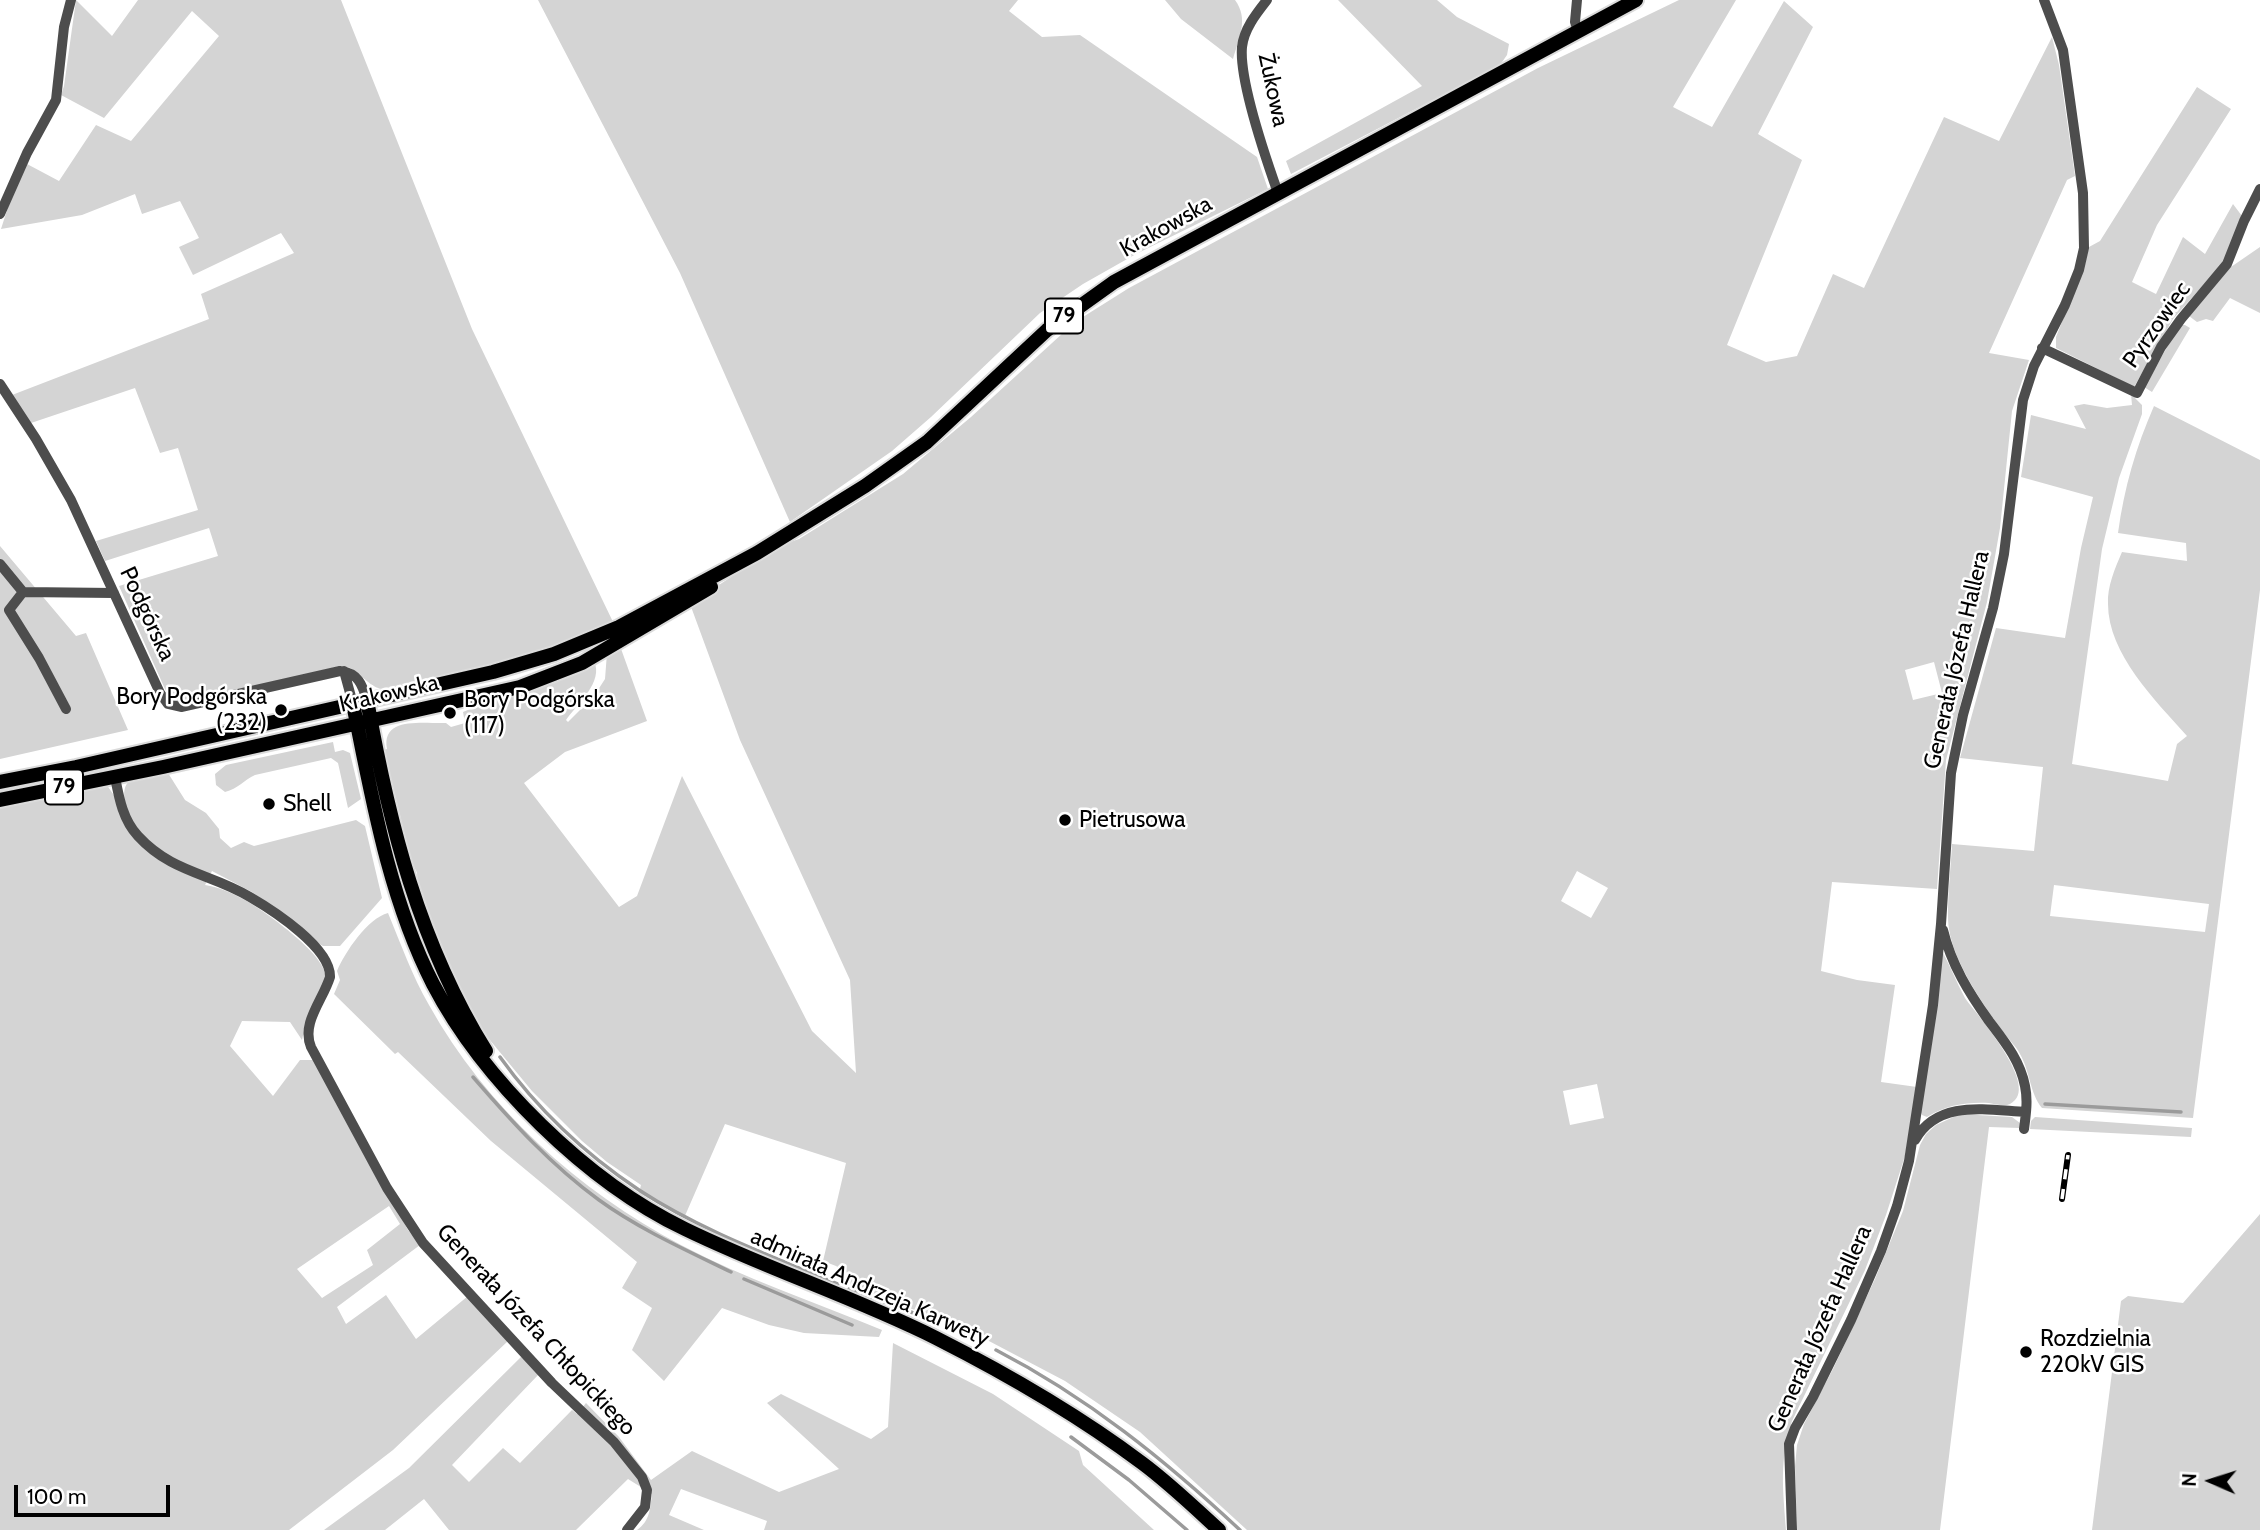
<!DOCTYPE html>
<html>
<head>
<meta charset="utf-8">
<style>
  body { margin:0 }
  #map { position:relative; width:2260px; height:1530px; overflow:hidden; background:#fff; font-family:Cabin,sans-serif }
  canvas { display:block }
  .north { position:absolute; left:2176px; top:1446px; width:70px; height:70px; -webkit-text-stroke:5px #fff; paint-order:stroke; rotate:273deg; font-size:19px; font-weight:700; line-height:28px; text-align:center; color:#000 }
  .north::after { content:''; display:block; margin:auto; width:24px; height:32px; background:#000; clip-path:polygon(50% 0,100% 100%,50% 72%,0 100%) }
  .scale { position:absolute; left:14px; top:1485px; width:156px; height:32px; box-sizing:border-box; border:4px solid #000; border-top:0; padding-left:9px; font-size:21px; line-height:24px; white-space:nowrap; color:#000; -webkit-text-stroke:5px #fff; paint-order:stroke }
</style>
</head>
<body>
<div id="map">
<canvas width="2260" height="1530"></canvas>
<div class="north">N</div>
<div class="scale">100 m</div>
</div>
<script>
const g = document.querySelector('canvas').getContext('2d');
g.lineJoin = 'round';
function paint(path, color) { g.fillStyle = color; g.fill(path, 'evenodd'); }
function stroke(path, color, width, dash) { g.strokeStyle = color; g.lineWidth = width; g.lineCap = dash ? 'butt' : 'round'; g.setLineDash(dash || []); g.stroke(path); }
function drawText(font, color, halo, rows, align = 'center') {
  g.font = font + ' Cabin,sans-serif'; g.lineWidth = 5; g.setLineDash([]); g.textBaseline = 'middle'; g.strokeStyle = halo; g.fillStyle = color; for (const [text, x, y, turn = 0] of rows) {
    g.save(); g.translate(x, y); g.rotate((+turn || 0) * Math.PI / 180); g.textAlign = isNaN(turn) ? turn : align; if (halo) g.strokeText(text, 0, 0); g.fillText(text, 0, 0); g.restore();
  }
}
const green = new Path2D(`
  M 76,0 L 112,36 L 138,0 L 341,0 L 472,329 L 614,624 C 540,656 461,672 382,689 C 365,686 359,666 340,666 L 183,704 L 169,698 L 119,586 L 218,556 L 209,528 L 105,561 L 96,541 L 198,510 L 178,448 L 160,453 L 135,388 L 31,423 L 12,395 L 209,319 L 201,294 L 294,253 L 281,233 L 193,275 L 179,247 L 199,238 L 180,201 L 142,214 L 135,194 L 82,215 L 1,229 L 9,204 L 27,164 L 59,181 L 96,125 L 131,141 L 219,36 L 192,11 L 104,118 L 61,95 L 64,86 Z
  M 538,0 L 1018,0 L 1009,11 L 1042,37 L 1080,35 L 1257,157 L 1268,189 L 1136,254 L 1083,284 L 1040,313 L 931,417 L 892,451 L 790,522 L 680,273 Z
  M 1165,0 L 1235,0 C 1249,19 1239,38 1233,59 L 1181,19 Z
  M 1338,0 L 1437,0 L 1457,17 L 1509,44 L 1507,55 L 1500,65 L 1291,174 L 1286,161 L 1422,86 Z
  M 1679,0 L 1736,0 L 1673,107 L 1712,127 L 1784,1 L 1813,27 L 1758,134 L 1802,160 L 1727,345 L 1766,362 L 1797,356 L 1833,274 L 1864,288 L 1944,117 L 1999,141 L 2052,37 L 2059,65 L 2075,176 L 2067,180 L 1989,353 L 2029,360 L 2012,411 L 2000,528 L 1987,602 L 1946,760 L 1937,889 L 1832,882 L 1821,971 L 1857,980 L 1895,985 L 1881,1082 L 1917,1087 L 1905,1156 L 1886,1215 L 1865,1270 L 1792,1421 C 1779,1461 1783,1489 1786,1530 L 1247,1530 L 1140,1432 L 1065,1381 L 968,1330 L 851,1286 L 849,1274 L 836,1266 L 823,1261 L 846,1163 L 725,1124 L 684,1218 L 639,1193 L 641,1185 L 607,1162 L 582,1141 L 532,1091 L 489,1039 L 464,1003 L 418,892 L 417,873 L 411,860 L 384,750 L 387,749 C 381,716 424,724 446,723 L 451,727 L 465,723 L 463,712 L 484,703 L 526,691 L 594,661 C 604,682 577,704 566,720 L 568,722 L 594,696 L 605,679 L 607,653 L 620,646 L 647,721 L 565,752 L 524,783 L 619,907 L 637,896 L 682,776 L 812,1031 L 856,1073 L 850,980 L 740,740 L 690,604 L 778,546 L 799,539 L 903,474 L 971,417 L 1075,322 L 1129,288 L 1538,68 ZM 1934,662 L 1942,693 L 1913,700 L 1905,670 ZM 1577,871 L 1608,888 L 1591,918 L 1561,901 ZM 1597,1084 L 1604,1118 L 1570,1125 L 1563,1091 Z
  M 2197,87 L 2231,109 L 2157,225 L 2132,282 L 2156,294 L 2183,237 L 2205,254 L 2233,204 L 2242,216 L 2223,263 L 2173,319 L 2134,387 L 2056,348 L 2056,337 L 2085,264 L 2089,247 L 2100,241 Z
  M 2260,247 L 2260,313 L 2230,298 L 2213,321 L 2206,319 L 2197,322 L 2189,316 L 2228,269 Z
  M 2180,325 L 2185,325 L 2190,328 L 2152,392 L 2144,387 Z
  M 2131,394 L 2142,405 L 2142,414 L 2119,478 L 2102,549 L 2072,764 L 2168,781 L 2177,744 L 2187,736 C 2156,701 2108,654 2108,604 C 2107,587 2115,568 2122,552 L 2187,561 L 2186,543 L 2118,533 C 2124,488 2136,447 2154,406 L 2260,460 L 2260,590 L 2193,1118 L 2042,1108 C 2030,1094 2030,1071 2020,1054 C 2016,1046 2009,1040 2004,1033 C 1984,1006 1954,963 1949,929 C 1946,908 1951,867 1952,844 L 2034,851 L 2043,767 L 1960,758 L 1996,628 L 2065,638 L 2081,548 L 2093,497 L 2021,477 L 2031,415 L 2086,429 L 2074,406 L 2084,404 L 2107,408 L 2132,405 ZM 2054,885 L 2209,904 L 2205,932 L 2050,916 Z
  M 0,546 L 76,636 L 86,633 L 128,730 L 0,759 Z
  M 333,742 L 335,752 L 343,750 L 350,753 L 361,799 L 348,808 L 338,763 L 331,758 L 255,775 C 244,780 238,789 225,792 L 216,785 L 215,774 L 226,765 Z
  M 168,773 L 185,800 L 206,813 L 219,829 L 220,838 L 231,848 L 244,842 L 254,846 L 262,844 L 356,820 L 365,826 L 382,898 L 340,946 L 323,946 L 312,940 L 279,911 L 252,892 L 212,871 L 205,885 C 219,887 232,893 245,900 C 263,910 325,954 325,975 C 325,990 306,1021 302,1040 L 290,1022 L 242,1021 L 230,1046 L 273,1096 L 300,1060 L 313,1060 L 408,1230 L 420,1245 L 337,1307 L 346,1324 L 386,1295 L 416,1339 L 468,1296 L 508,1341 L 393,1450 L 289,1530 L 0,1530 L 0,807 L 106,784 L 128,815 C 126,803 120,791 129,781 ZM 389,1206 L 400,1224 L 367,1250 L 373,1265 L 322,1298 L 297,1269 Z
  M 388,913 C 401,944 412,976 429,1005 C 486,1107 578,1191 681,1245 C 745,1279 815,1302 882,1330 L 879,1337 L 804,1333 L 769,1325 L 722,1308 L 664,1381 L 632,1350 L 652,1308 L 622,1288 L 637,1262 L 491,1141 L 398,1052 L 395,1054 L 334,994 L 340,980 L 337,971 C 345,952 368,918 388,913 Z
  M 1941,949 C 1950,965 1956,982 1965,998 C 1976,1014 2043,1088 2010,1104 C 2004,1107 1996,1104 1989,1103 C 1966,1102 1947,1105 1927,1117 L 1922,1115 L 1920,1110 Z
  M 1960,1114 L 2012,1117 L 2020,1123 L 2020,1128 L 1989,1127 L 1940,1530 L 1797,1530 L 1795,1466 L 1797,1445 L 1804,1424 L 1833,1369 L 1875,1279 L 1903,1211 L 1920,1145 L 1926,1134 L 1936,1125 Z
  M 2035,1117 L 2192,1128 L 2191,1137 L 2030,1129 L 2031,1121 Z
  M 2260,1214 L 2260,1530 L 2092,1530 L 2121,1301 L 2128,1296 L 2183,1303 Z
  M 893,1343 L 993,1394 L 1079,1451 L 1083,1465 L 1154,1530 L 764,1530 L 767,1521 L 681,1489 L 669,1515 L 704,1530 L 637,1530 C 650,1521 650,1509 652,1494 L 628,1479 L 576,1530 L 449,1530 L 424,1499 L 385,1530 L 324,1530 L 409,1468 L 522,1356 L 539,1374 L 452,1465 L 469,1482 L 503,1448 L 520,1463 L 572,1410 L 577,1414 L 586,1403 L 619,1437 L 651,1480 L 692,1451 L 779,1492 L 839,1469 L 767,1403 L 781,1394 L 871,1439 L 888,1427 Z`);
const stream = new Path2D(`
  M 500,1057 C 538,1110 585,1154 639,1190 C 700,1230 771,1256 838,1284
  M 473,1077 C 512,1122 551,1165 599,1200 C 639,1229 686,1250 731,1272
  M 2045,1104 L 2181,1112
  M 744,1279 L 852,1325
  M 849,1289 L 927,1318
  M 996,1350 C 1087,1397 1165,1460 1240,1530
  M 1071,1437 L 1129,1480 L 1187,1530`);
const minor = new Path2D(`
  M 1267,0 C 1256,14 1244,29 1242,47 C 1239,81 1266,159 1278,193
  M 1577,0 L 1575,22 L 1578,31
  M 0,214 L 27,153 L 56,100 L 64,27 L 71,0
  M 2042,348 L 2137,393 L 2161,347 L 2181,319 L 2227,264 L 2244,221 L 2260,189
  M 0,384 L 36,439 L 71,500 L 160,693 L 168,704 L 181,707 L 340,671 C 358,673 362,684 367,700
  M 0,564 L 23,592
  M 344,671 L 353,704
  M 66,709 L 39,658 L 9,610 L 23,592 L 114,593
  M 115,777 C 119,798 123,820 138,836 C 172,873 210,873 250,897 C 274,911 331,948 330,977 C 323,1000 301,1023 311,1047 L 387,1188 L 423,1243 L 552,1383 L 614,1442 L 642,1477 L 647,1490 L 645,1507 L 627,1530
  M 1943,930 C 1951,964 1969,993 1989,1021 C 2004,1041 2020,1060 2025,1086 C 2028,1100 2026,1114 2024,1129
  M 1915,1140 C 1938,1099 1987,1110 2026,1112
  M 1792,1530 L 1789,1444 L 1795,1428 L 1813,1397 L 1851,1320 L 1881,1251 L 1897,1206 L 1909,1161 L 1933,1005 L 1941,924 L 1951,773 L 1963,715 L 1993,608 L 2004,554 L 2023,400 L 2034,366 L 2065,305 L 2079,270 L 2084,248 L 2083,193 L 2063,50 L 2044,0`);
const major = new Path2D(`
  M 367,700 C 389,824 419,943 486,1051
  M 353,704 C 372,798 389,898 433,984 C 483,1080 587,1182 685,1229 C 767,1269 854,1297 936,1338 C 1007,1374 1078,1415 1142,1463 C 1169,1483 1194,1507 1219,1530
  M 0,782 L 76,767 L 493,672 L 554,654 L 619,627 L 757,553 L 865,486 L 927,442 L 1047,330 L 1114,282 L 1636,0
  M 0,800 L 163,767 L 520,687 L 582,663 L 711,587`);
const rail = new Path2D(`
  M 2062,1199 L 2068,1155`);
const markers = [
  [281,710,7,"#000"],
  [450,713,7,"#000"],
  [269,804,7,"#000"],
  [1065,820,7,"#000"],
  [2026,1352,7,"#000"]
];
const shields = [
  [1064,316,38],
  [64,787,38]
];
const shieldNames = [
  ["79",1064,316],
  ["79",64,787]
];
const streetNames = [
  ["Żukowa",1273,90,78],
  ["Krakowska",1166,227,-29],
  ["Pyrzowiec",2157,325,-55],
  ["Podgórska",147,614,65],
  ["Generała Józefa Hallera",1957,660,-77],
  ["Krakowska",389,694,-13],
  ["admirała Andrzeja Karwety",870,1288,24],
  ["Generała Józefa Hallera",1820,1329,-66],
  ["Generała Józefa Chłopickiego",536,1330,47]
];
const poiNames = [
  ["Bory Podgórska",267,697,"right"],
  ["(232)",267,723,"right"],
  ["Bory Podgórska",464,700],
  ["(117)",464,726],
  ["Shell",283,804],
  ["Pietrusowa",1079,820],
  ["Rozdzielnia",2040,1339],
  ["220kV GIS",2040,1365]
];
paint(green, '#d4d4d4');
stroke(stream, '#9b9b9b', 3.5);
stroke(major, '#dbdbdb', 18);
stroke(minor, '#4d4d4d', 10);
stroke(major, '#000', 14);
stroke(rail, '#000', 6);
stroke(rail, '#fff', 3.5, [10]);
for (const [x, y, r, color] of markers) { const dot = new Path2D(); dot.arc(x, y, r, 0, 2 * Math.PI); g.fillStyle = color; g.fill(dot); stroke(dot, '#fff', 2.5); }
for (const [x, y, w] of shields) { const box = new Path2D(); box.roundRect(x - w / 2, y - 17.5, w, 35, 5); g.fillStyle = '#fff'; g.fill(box); stroke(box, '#000', 2); }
drawText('bold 21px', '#000', null, shieldNames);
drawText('23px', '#000', '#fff', streetNames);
drawText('23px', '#000', '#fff', poiNames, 'left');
</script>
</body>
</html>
